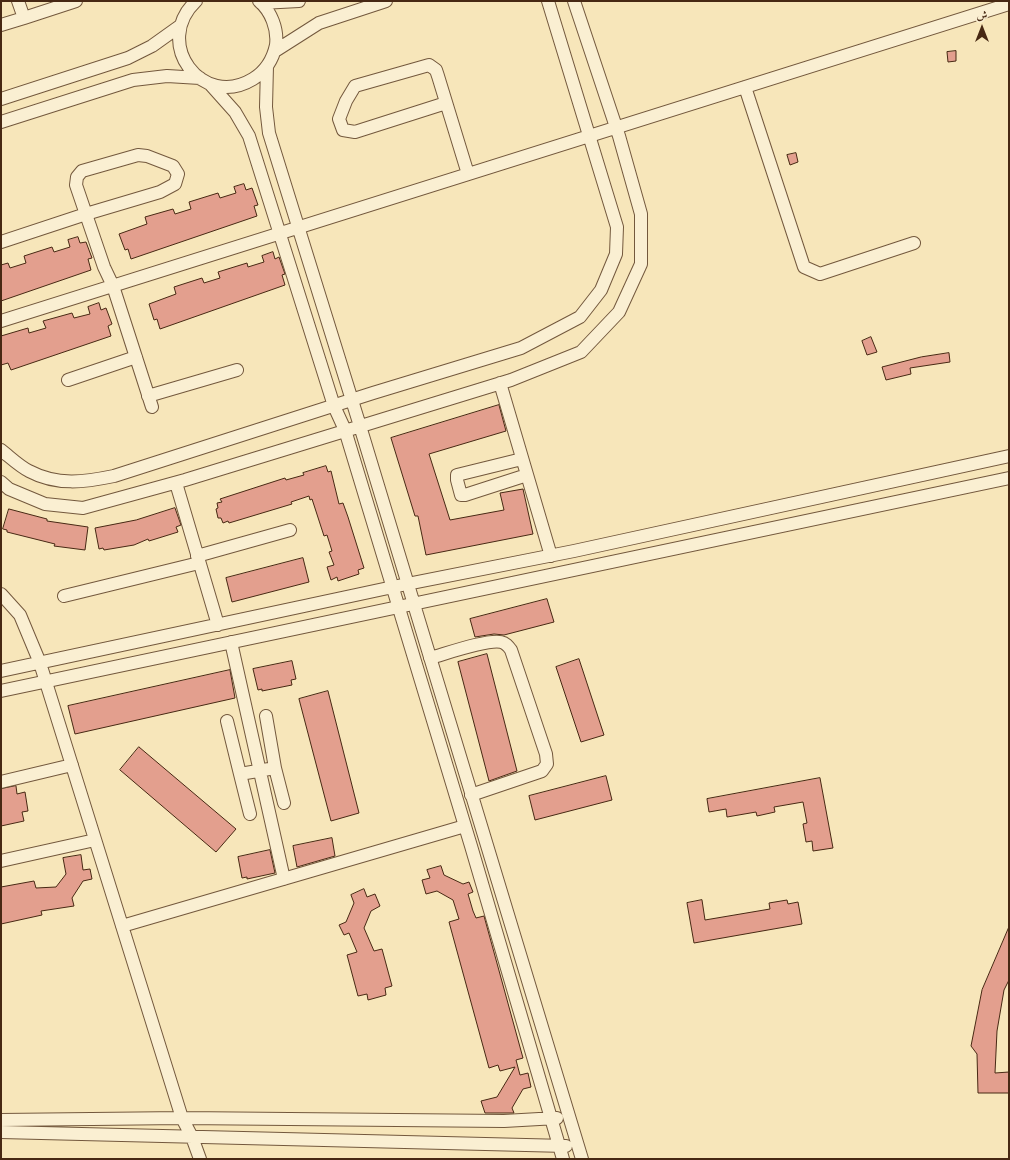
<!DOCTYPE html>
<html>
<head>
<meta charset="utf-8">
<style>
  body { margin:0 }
  #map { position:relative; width:1010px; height:1160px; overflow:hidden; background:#f7e6ba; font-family:"IM FELL French Canon",Amiri,serif }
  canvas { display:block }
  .frame { position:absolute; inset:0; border:2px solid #472813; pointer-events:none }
  .north { position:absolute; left:962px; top:8px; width:40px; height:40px; -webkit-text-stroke:3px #faefd2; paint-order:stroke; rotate:0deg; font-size:11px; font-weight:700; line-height:16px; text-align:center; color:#472813 }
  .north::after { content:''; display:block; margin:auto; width:14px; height:18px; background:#472813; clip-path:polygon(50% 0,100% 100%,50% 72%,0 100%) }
</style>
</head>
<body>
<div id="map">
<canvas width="1010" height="1160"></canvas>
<div class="frame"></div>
<div class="north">ش</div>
</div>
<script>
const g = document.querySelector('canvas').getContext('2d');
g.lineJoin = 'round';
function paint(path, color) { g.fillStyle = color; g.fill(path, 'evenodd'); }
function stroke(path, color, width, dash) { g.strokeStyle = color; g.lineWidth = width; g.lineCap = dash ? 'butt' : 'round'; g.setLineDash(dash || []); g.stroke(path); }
const building = new Path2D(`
  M 956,51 L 956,61 L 948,62 L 947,52 Z
  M 796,153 L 798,162 L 790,165 L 787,155 Z
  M 244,184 L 246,190 L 252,188 L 258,205 L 254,206 L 257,216 L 131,259 L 128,249 L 125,250 L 119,234 L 147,224 L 145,217 L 173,209 L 175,214 L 191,209 L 189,202 L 218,193 L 220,198 L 236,193 L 234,187 Z
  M 78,237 L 80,243 L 86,242 L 92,258 L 88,259 L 91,270 L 1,301 L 1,265 L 8,263 L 10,268 L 26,263 L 24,256 L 52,247 L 54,252 L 70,247 L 68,240 Z
  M 273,252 L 275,259 L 279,257 L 285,274 L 282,275 L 285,285 L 160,329 L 157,319 L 154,320 L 149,304 L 176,294 L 174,287 L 202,278 L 204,283 L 220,278 L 218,272 L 247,263 L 248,267 L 264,262 L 262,256 Z
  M 99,303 L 101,310 L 106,308 L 112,324 L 108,326 L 111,336 L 11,370 L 8,363 L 1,365 L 1,336 L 28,328 L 29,333 L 46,328 L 43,321 L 54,318 L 72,313 L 74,318 L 90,314 L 88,307 Z
  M 871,337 L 877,352 L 867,355 L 862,341 Z
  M 949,353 L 950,362 L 910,368 L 911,374 L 886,380 L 882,367 L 921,357 Z
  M 499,405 L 506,431 L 429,454 L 450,520 L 504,510 L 500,493 L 523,489 L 533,534 L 426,555 L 418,516 L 415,516 L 391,438 Z
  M 326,466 L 328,472 L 331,471 L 339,504 L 343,503 L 348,517 L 364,568 L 358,570 L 359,574 L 338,581 L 337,577 L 331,580 L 327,567 L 334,565 L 329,552 L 332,551 L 327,535 L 324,536 L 312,499 L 310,500 L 309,496 L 291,502 L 292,504 L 229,523 L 228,521 L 223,523 L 221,518 L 218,518 L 216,509 L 218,508 L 217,503 L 222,502 L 220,499 L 285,478 L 286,480 L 304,475 L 303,473 Z
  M 175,508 L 181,525 L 176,527 L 178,532 L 149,541 L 148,539 L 134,545 L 104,550 L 103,548 L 99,549 L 95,528 L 136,520 Z
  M 9,509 L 47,519 L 47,521 L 88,527 L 85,550 L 54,546 L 55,544 L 7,532 L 7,530 L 3,529 Z
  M 303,558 L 309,582 L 232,602 L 226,578 Z
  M 547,599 L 554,622 L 504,635 L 494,634 L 475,637 L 470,619 Z
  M 487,654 L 517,771 L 489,781 L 458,662 Z
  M 579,659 L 604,735 L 581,742 L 556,667 Z
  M 292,661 L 296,679 L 291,680 L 292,685 L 262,691 L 262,689 L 258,690 L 253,669 Z
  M 230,670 L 235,698 L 75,734 L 68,706 Z
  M 328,691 L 359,813 L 331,821 L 299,699 Z
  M 139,747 L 236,829 L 216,852 L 120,770 Z
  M 606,776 L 612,800 L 535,820 L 529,796 Z
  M 820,778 L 833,848 L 813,851 L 812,841 L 806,842 L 803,824 L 807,823 L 803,802 L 774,807 L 775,812 L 757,816 L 756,812 L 727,817 L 726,809 L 709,812 L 707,799 Z
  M 16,786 L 17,794 L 25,792 L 28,811 L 22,812 L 24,821 L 1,826 L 1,789 Z
  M 332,838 L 335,856 L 297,867 L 293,846 Z
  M 270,850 L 275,873 L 247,879 L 247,877 L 242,878 L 238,857 Z
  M 81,855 L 83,870 L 90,869 L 92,879 L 83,881 L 72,898 L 74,906 L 41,911 L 42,915 L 1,924 L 1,887 L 34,881 L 36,888 L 56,887 L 66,874 L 63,858 Z
  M 441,866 L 444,875 L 463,884 L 469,882 L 473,892 L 468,894 L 473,911 L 476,918 L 484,916 L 523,1058 L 516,1060 L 520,1075 L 528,1073 L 531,1087 L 523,1089 L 512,1108 L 514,1113 L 485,1113 L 481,1101 L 497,1097 L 515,1067 L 500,1071 L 498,1065 L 489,1068 L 449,922 L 459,919 L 453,900 L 437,891 L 426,894 L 422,880 L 430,878 L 427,870 Z
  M 364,889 L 367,897 L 375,894 L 380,906 L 371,911 L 364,928 L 374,951 L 382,949 L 392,986 L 385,988 L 386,995 L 368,1000 L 367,994 L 358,996 L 347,955 L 357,952 L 349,933 L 344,935 L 339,925 L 346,922 L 354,903 L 351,895 Z
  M 702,900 L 705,920 L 770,909 L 769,903 L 787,900 L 788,904 L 798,902 L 802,924 L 694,943 L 687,903 Z
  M 1009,927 L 1009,980 L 1004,990 L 997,1031 L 995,1073 L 1009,1072 L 1009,1093 L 978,1093 L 977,1054 L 971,1046 L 982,990 Z`);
const minor = new Path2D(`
  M 18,1 L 24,18 L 76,1
  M 196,1 C 152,43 202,110 253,79 C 266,71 273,59 276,45 C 278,29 271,11 259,1
  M 261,3 L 299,1
  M 1,25 L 24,18
  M 275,51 L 319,23 L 386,1
  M 267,66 L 266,107 L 269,133 L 360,426 L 582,1159
  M 210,84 L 235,112 L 249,136 L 334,406 L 345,430 L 471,846 L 563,1159
  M 745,87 L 804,267 L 820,274 L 914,243
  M 1,99 L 128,58 L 152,46 L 180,26
  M 446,103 L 355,132 L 343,130 L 339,119 L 346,101 L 355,86 L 429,65 L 436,70 L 438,76 L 468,174
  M 1,122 L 133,80 L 167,76 L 200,78
  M 1,242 L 86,214 L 160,192 L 175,184 L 178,174 L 173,166 L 147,156 L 138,155 L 82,171 L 77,177 L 76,185 L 104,267 L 113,286 L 152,407
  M 1,321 L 1009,4
  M 68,380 L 136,357
  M 500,383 L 551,556
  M 148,396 L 237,370
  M 1,450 C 10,457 19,466 29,471 C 57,486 85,482 114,476 L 373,393 L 521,348 L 580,317 L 601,290 L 616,254 L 617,227 L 548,1
  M 522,459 L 457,475 L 457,480 L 461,495 L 465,495 L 527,475
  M 1,482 L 9,489 L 45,504 L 83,508 L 185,480 L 511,380 L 581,352 L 619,312 L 641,264 L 641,214 L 619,136 L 574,1
  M 176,483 L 218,625
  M 197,556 L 290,530
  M 1,594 L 20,615 L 40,663 L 182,1118 L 192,1137 L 200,1159
  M 64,596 L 199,563
  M 231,642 L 284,879
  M 430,658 C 445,654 487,639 501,642 C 506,643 508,646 511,650 L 546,754 L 547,764 L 542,771 L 471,795
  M 1,671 L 407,584 L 574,551 L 1009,456
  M 1,691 L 1009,478
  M 266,716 L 275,768
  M 227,721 L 240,774 L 275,768 L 284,803
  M 240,774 L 250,814
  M 1,782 L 72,765
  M 1,861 L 95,840
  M 122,926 L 465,826
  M 1,1120 L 182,1118 L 504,1121 L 557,1118
  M 1,1132 L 566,1146`);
paint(building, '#e39f8e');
stroke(building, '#472813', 1);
stroke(minor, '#73583d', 14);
stroke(minor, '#faefd2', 12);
</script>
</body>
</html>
